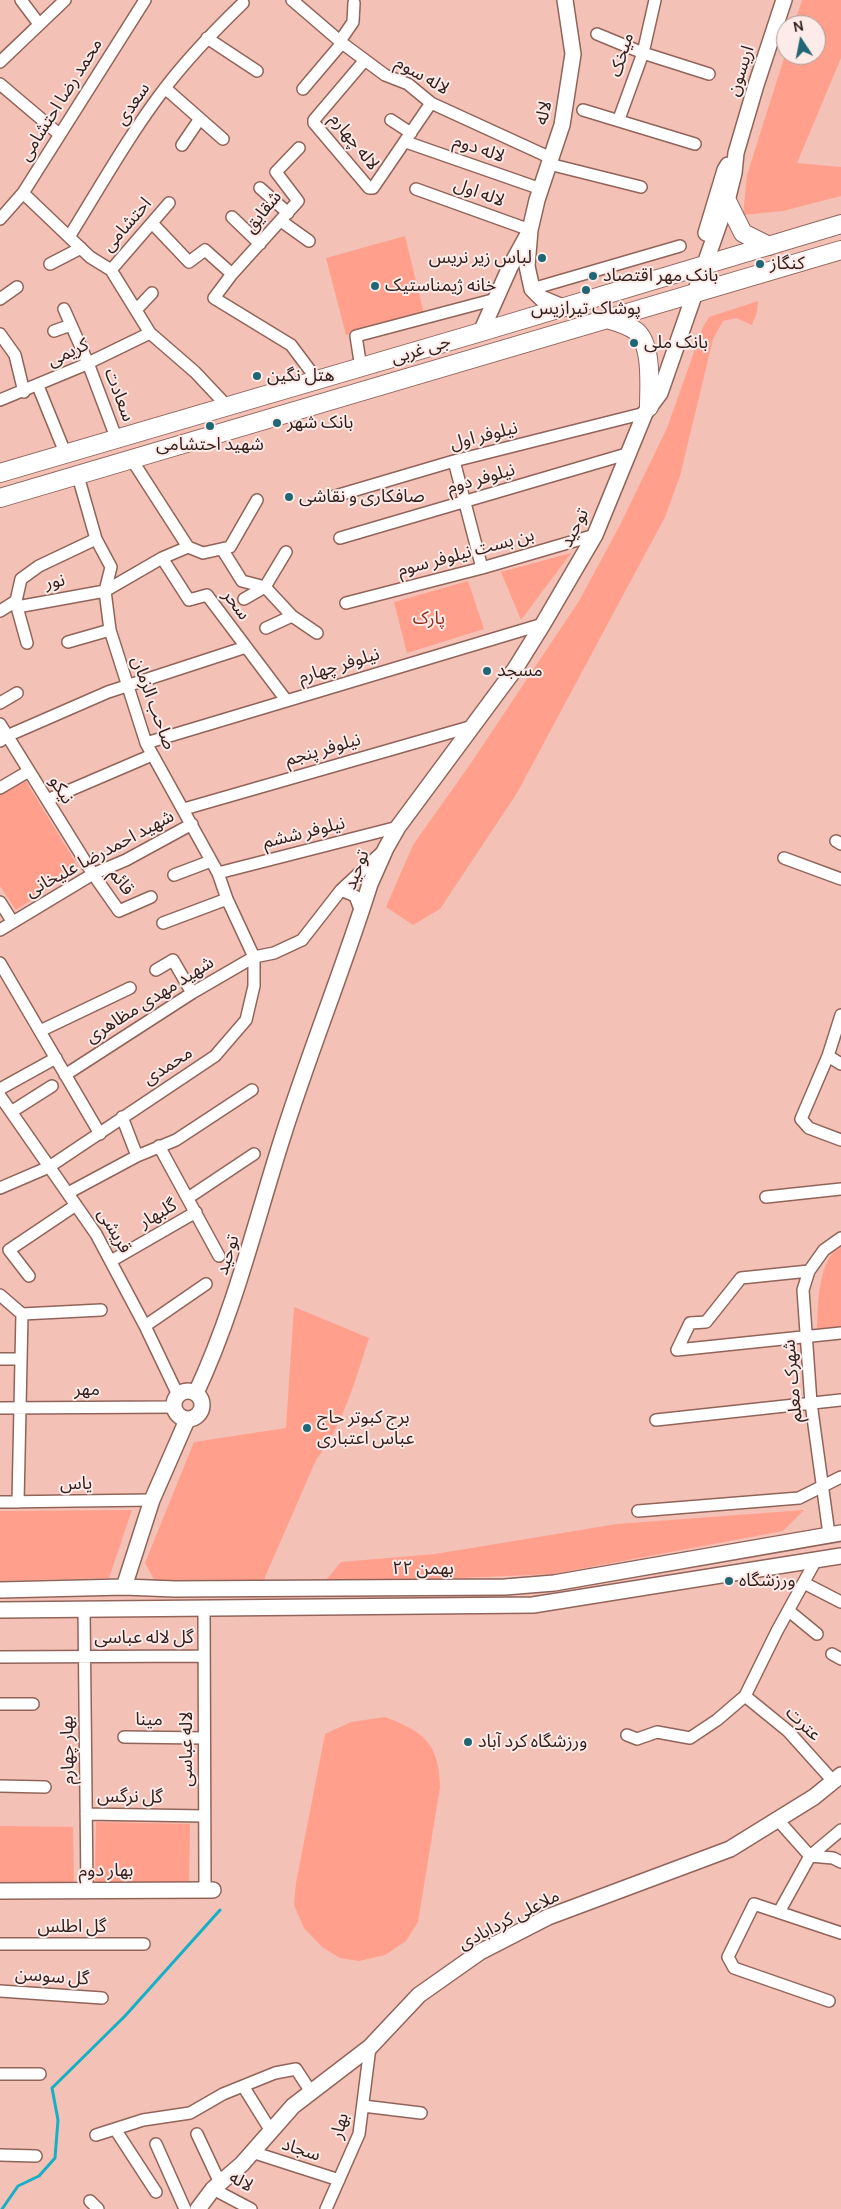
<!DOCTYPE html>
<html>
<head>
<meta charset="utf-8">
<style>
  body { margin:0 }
  #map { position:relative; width:841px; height:2209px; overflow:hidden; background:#f4c1b6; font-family:Manrope,sans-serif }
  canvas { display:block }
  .north { position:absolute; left:776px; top:15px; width:50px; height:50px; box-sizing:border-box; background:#fcebe8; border:1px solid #ac9a96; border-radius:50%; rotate:349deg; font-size:14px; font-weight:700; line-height:20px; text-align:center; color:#33201c }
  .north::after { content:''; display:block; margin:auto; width:18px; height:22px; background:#1f6774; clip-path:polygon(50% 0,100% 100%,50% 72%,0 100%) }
</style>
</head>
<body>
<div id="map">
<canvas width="841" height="2209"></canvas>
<div class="north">N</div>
</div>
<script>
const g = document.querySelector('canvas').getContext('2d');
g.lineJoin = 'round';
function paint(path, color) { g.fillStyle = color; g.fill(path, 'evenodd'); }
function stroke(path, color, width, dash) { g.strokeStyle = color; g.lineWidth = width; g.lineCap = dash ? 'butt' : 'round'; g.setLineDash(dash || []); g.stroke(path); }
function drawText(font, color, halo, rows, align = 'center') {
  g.font = font + ' Manrope,"Noto Sans Arabic",sans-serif'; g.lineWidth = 4; g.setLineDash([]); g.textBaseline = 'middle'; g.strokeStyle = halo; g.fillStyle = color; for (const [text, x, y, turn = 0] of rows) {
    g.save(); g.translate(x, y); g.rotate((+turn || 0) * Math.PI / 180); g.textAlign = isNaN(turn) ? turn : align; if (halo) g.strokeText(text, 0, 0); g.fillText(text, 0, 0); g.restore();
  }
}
const green = new Path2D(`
  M 802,0 L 841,0 L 841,58 L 797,163 L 841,167 L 841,196 L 783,211 L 743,215 L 747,175 L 786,52 L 786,55 L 816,55 L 816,25 L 794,25 Z
  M 405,236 L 424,314 L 346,335 L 326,258 Z
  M 758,301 L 757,312 L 752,325 L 736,318 L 723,321 L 713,339 L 680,476 L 665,517 L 517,793 L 440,909 L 413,925 L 386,907 L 413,845 L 471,763 L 579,601 L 620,525 L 667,428 L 703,327 L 709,317 Z
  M 571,553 L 521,620 L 501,572 Z
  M 468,581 L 484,629 L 407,653 L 394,602 Z
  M 24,778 L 79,868 L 16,910 L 0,886 L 0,793 Z
  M 841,1243 L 841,1329 L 817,1332 C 818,1302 817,1265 841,1243 Z
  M 294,1307 L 369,1338 C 356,1378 342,1428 316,1460 L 262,1584 L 157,1585 L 145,1563 L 194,1442 L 286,1428 Z
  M 132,1510 L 109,1578 L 0,1581 L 0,1511 Z
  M 804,1510 L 783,1531 L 553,1574 L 386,1581 L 326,1580 L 341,1562 L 435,1554 L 617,1524 Z
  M 385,1717 C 424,1732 439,1743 440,1787 L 418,1922 L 406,1941 L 385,1955 L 359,1961 L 340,1958 L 322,1947 L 304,1928 L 294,1905 L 296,1883 L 325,1734 L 351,1722 Z
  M 96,1822 L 190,1824 L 189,1882 L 95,1882 Z
  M 0,1826 L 73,1827 L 74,1884 L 0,1884 Z`);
const stream = new Path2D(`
  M 2,2209 L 18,2186 L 39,2176 L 55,2158 L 58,2120 L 52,2088 L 125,2016 L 220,1910`);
const street = new Path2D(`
  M 21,0 L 39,24
  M 292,0 L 342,43 L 385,75 L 408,84 L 431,103 L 551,158
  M 597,34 L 643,53 L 709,74
  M 207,38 L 257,71
  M 340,41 L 353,22 L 354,3
  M 365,60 L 314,120 L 314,123 L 369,188 L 373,188 L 431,103
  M 0,62 L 65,0
  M 0,84 L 59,134
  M 165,88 L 223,139
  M 303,89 L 342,43
  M 583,110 L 695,144
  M 619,119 L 643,53 L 655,0
  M 391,120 L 411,133
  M 406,142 L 541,189
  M 182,145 L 199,120
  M 299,148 L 276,172 L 298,201 L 232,274 L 214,298 L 291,345 L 318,381
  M 549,164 L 641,187
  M 260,188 L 288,213
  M 416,189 L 530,230
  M 23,193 L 90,257 L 111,270 L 150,333 L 195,372 L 228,407
  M 232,217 L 260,244
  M 0,219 L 23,193 L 145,0
  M 281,221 L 309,241
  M 152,223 L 189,262 L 205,250 L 232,274
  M 69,237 C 100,187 129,135 165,88 C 188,58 215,30 243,3
  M 50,264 L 81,248
  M 111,270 L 169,203
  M 532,289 L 680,246
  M 0,299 L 17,287
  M 64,309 L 88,363 L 117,440
  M 136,310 L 152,293
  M 54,331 L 71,325
  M 0,334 L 15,355 L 24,392
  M 361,368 L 356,336 L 496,299
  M 38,386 L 66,455
  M 0,400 L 82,366 L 150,333
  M 132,460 L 188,547 L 162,558 L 189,600 L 207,595 L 286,700
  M 454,461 L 482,568
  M 332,497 L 454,461 L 645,413
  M 340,538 L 630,453
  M 188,547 L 203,553 L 230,547 L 257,500
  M 222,549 L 242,581 L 265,587 L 292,616 L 317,633
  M 244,599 L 265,587 L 286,552
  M 16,601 L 17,607 L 105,591 L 162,558
  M 16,601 L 21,579 L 39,566 L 96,539
  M 346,603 L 482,568 L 595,535
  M 17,607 L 27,643
  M 0,611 L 16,601
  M 266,628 L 292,616
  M 68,642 L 110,630
  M 0,703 L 17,693
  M 0,724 L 93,874 L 119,911 L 151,897
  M 0,741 L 7,736 L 108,692 L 246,647
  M 146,743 L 543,624
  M 0,788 L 29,771
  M 47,800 L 152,755
  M 184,809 L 473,726
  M 836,841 L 841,844
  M 784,858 L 841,879
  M 218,873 L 398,827
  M 174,875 L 211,861
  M 341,890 L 355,896 L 361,912
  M 0,902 L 12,921
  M 163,923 L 227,899
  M 0,930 L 93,874 L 126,860 L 192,824
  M 0,963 L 100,1134
  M 156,970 L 173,960 L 192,993
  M 841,1015 L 828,1056 L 801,1119 L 809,1128 L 841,1140
  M 40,1031 L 130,988
  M 828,1056 L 841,1064
  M 65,1075 L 192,993 L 254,957 L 274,953 L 302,940 L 341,890 L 383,851
  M 0,1089 L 56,1058
  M 0,1096 L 96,1234 L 145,1326 L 178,1395
  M 11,1112 L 52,1086
  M 122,1117 L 137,1156
  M 159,1146 L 219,1256
  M 0,1188 L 49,1167 L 215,1056 L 246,1020 L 254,986 L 254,957 L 227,899 L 218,873 L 146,743 L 110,630 L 105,591 L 111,567 L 96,539 L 78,476
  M 68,1193 L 137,1156 L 176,1140 L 252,1090
  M 766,1197 L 841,1189
  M 188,1198 L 254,1154
  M 111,1261 L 196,1212
  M 29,1276 L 9,1250 L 76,1205
  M 0,1295 L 22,1314 L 18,1502
  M 22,1314 L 101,1310
  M 145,1326 L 206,1284
  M 677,1350 L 690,1323 L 706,1322 L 741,1278 L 809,1271
  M 677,1350 L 841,1333
  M 0,1359 L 20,1359
  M 0,1408 L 174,1407
  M 656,1420 L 841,1400
  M 0,1502 L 152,1500
  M 638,1511 L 799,1498 L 841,1477
  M 829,1534 L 811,1403 L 803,1290 L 809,1271 L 824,1250 L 841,1238
  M 804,1583 L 841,1602
  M 204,1608 L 205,1890
  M 84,1609 L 87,1890
  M 789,1611 L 817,1634
  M 832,1654 L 841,1659
  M 0,1657 L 204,1656
  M 745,1696 L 788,1731 L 833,1781
  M 0,1704 L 33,1704
  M 627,1735 L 637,1739 L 657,1732 L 690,1738 L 717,1720 L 745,1696 L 777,1631 L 816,1560
  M 124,1737 L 204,1738
  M 0,1786 L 45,1787
  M 86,1814 L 204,1816
  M 777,1819 L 810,1856 L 833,1858 L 841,1862
  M 779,1912 L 810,1856 L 841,1830
  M 0,1944 L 144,1944
  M 0,1991 L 102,1998
  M 829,2001 L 734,1968 L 728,1957 L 754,1904 L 841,1933
  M 0,2074 L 40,2074
  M 243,2086 L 271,2131
  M 363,2106 L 421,2113
  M 115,2129 L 156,2192
  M 197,2134 L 220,2183
  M 96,2135 L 143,2120 L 190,2113 L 223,2094 L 275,2073 L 296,2069 L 311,2092
  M 156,2144 L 185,2209
  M 252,2152 L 339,2180
  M 0,2155 L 36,2156
  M 213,2189 L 251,2209
  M 90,2201 L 98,2209
  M 326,2209 L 359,2134 L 370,2047`);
const secondary = new Path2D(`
  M 706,233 L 725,170 L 728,165
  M 565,308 L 541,298 L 532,289 L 527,266 L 530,230 L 537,200 L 562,125 L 573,54 L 565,0
  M 481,332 L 510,267 L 527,236
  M174 1405a14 14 0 1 1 28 0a14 14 0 1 1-28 0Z
  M 196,1393 C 234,1312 255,1224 282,1139 C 309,1053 343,970 370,884 L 386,848 L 398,827 L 515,669 L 543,624 L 595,535 L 645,413 L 660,393 L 727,201 L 734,173 L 736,153 L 756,85 L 784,0
  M 124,1587 L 152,1500 L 187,1420
  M 0,1590 L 124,1587 L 175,1589 L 505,1587 L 554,1583 L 841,1533
  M 0,1610 L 533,1605 L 841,1556
  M 0,1891 L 213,1890
  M 198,2209 L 213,2189 L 242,2164 L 293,2106 L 370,2047 L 419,1995 L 480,1952 L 548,1917 L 730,1849 L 814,1797 L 841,1775`);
const primary = new Path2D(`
  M 727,201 L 743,233 L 769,246
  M 607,319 C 618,322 628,325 636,331 C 653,345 649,387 649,407
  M 0,473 L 481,332 L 841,224
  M 0,498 L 841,250`);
const markers = [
  [542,258,5,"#1f6774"],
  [760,264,5,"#1f6774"],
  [593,276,5,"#1f6774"],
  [375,286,5,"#1f6774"],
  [586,290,5,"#1f6774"],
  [634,343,5,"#1f6774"],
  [257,376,5,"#1f6774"],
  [277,423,5,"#1f6774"],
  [210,426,5,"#1f6774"],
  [289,497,5,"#1f6774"],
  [487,671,5,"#1f6774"],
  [307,1428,5,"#1f6774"],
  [729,1581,5,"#1f6774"],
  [468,1742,5,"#1f6774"]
];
const streetNames = [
  ["میخک",622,55,-73],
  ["اریسون",741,71,-72],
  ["لاله سوم",422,76,30],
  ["محمد رضا احتشامی",61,100,-58],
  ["سعدی",133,104,-56],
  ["لاله",544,113,-77],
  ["لاله چهارم",354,142,51],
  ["لاله دوم",479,149,19],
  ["لاله اول",479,193,20],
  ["شقایق",263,212,-51],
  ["احتشامی",127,225,-49],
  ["جی غربی",421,350,-17],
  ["کریمی",68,353,-25],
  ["سعادت",119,395,69],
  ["نیلوفر اول",484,436,-14],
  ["نیلوفر دوم",481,479,-16],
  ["توحید",575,528,-63],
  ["بن بست نیلوفر سوم",466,553,-15],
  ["نور",55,582,-11],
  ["سحر",236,605,53],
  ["نیلوفر چهارم",339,666,-17],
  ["صاحب الزمان",153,703,70],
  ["نیلوفر پنجم",323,750,-16],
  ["نیکو",61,790,58],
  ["نیلوفر ششم",304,833,-14],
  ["شهید احمدرضا علیخانی",100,854,-28],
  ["توحید",357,870,-69],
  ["قائم",121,882,52],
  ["شهید مهدی مظاهری",150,1000,-32],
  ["محمدی",168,1066,-33],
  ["گلبهار",158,1214,-30],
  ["قریشی",114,1231,59],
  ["توحید",228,1255,-73],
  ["شهرک معلم",793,1381,-95],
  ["مهر",87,1390],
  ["یاس",76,1484,-1],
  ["۲۲ بهمن",423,1569],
  ["گل لاله عباسی",144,1638],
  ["مینا",149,1720,1],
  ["عترت",803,1724,44],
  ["لاله عباسی",187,1749,-90],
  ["بهار چهارم",68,1750,-91],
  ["گل نرگس",130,1797,1],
  ["بهار دوم",106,1871],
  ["ملاعلی کردابادی",509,1920,-27],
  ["گل اطلس",72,1927],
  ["گل سوسن",52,1977,4],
  ["بهار",340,2126,-75],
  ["سجاد",301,2150,18],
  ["لاله",241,2182,28]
];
const poiNames = [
  ["لباس زیر نریس",532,258,"right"],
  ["کنگاز",770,264],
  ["بانک مهر اقتصاد",603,276],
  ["خانه ژیمناستیک",385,286],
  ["پوشاک تیرازیس",586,309,"center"],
  ["بانک ملی",644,343],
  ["هتل نگین",267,376],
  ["بانک شهر",287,423],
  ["شهید احتشامی",210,445,"center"],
  ["صافکاری و نقاشی",299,497],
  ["مسجد",497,671],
  ["برج کبوتر حاج",317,1418],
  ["عباس اعتباری",317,1439],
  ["ورزشگاه",739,1581],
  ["ورزشگاه کرد آباد",478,1742]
];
const parkNames = [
  ["پارک",429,619]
];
paint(green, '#ff9f8c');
stroke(stream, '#13b0c8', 3);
stroke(street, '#91645a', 14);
stroke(secondary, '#91645a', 18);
stroke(primary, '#91645a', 20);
stroke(street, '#fff', 11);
stroke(secondary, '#fff', 15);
stroke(primary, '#fff', 18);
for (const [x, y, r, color] of markers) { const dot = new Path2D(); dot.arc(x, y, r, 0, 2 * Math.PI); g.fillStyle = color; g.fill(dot); stroke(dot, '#fcebe8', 2); }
drawText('18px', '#33201c', '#fcebe8', streetNames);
drawText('18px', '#33201c', '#fcebe8', poiNames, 'left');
drawText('18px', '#922a18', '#fcebe8', parkNames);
</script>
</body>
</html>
